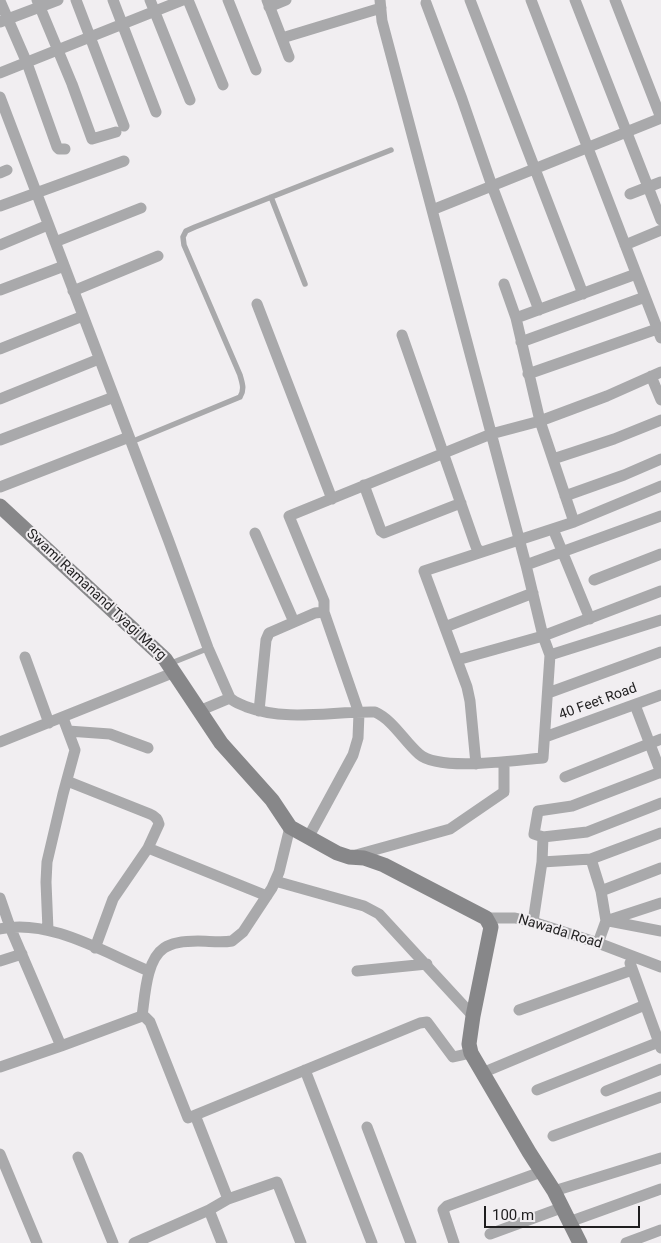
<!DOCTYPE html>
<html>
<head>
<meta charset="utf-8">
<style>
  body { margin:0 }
  #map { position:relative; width:661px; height:1243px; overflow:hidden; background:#f1eef1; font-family:Roboto,sans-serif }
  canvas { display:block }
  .scale { position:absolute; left:484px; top:1206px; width:156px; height:22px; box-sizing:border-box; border:2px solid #1f1e1f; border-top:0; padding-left:6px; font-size:15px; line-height:18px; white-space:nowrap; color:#1f1e1f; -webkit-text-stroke:4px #f1eef1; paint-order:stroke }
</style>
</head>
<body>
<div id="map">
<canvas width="661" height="1243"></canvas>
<div class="scale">100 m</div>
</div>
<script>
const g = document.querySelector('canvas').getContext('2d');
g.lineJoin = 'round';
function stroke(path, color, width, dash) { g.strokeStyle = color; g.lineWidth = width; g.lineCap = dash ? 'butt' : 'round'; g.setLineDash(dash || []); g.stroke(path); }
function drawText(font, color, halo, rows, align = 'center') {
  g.font = font + ' Roboto,sans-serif'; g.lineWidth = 4; g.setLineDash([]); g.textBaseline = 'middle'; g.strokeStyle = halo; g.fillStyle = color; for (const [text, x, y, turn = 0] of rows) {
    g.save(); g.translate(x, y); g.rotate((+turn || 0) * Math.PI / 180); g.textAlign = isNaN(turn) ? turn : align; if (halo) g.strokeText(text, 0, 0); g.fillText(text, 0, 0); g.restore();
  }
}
const lane = new Path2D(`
  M 271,197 L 305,284
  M 131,442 L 240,397 C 245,389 242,383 240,375 L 184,245 L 183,237 L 186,231 L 195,227 L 391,150
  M 169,664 L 204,650`);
const street = new Path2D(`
  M 37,0 L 72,84 L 92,139 L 116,132
  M 76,0 L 124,126
  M 113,0 L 156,112
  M 150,0 L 190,100
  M 188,0 L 223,85
  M 228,0 L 256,70
  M 267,0 L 289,57
  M 470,0 L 583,294
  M 531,0 L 661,338
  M 575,0 L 661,220
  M 615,0 L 661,118
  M 0,1 L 27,63 L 57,147 L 59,149 L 65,149
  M 426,3 L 462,99 L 492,186 L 539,310
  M 269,7 L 286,0
  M 0,22 L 58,0
  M 282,38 L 381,8
  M 0,73 L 183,0
  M 0,97 L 168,539 L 208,648 L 230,698 C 235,703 241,704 247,707 C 288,722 332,711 375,712 C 393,720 404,741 419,754 C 439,772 516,760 543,758 L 550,655 L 543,636 L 526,565 L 382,21 L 380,0
  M 0,173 L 7,170
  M 630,194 L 661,182
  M 0,206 L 124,161
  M 432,210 L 661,118
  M 55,242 L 141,208
  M 0,245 L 48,225
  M 625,245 L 661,230
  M 504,284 L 516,318 L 540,421 L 574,522
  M 0,290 L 64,266
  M 73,291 L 158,256
  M 257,304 L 332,499
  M 516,318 L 636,274
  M 402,335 L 475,544 L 477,549 L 482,552 L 574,522 L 661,486
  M 521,342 L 645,297
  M 0,349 L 83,316
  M 528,374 L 657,329
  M 651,376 L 661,400
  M 0,399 L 99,359
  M 0,440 L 114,397
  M 553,459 L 614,439 L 661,420
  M 364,485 L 381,531 L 384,533 L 461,503
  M 0,487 L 129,437
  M 565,496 L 624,475 L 661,459
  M 553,529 L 590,619
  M 255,533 L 294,622
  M 526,565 L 661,516
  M 594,580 L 661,554
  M 445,627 L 533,593
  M 550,655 L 661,620
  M 25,657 L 49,723
  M 457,660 L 543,636 L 661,591
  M 548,693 L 661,652
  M 635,705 L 661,773
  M 199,711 L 230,698
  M 259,711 L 266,640 L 269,633 L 315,613 L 324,612
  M 68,731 L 110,734 L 148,748
  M 545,737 L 661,695
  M 0,742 L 175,672
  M 476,764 L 470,701 L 467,687 L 424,571 L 482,552
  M 565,777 L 661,739
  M 67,781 L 150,814 C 155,816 158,819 159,824 L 148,848 L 113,899 L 95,948
  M 309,836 L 353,755 L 358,738 L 359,713 L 324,612 L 324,601 L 289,516 L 491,434 L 540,421 L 607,396 L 661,372
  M 543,837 L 587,832 L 661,803
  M 148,848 L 267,896
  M 356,855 L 450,829 L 504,792 L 504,762
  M 591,859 L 601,891 L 606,921 L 598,943
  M 542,862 L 591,859 L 661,833
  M 275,881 L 364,906 L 379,914 L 473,1016
  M 601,891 L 661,868
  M 0,898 L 10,927 L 61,1046
  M 486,918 L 515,918 L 533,922 L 598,943 L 661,967
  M 606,921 L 661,903
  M 609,921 L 661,931
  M 533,922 L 542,862 L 543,837 L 534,834 L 538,811 L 572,806 L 661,772
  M 0,929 C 49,918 105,953 149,971
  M 48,930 L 46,882 L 47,862 L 63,794 L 75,750 L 63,718
  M 0,961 L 22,954
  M 630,963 L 661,1048
  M 357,971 L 427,964
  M 519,1010 L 632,970
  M 142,1016 L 145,1017 L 150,1022 L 188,1118 L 420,1023 L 427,1022 L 453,1057 L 471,1053
  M 142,1016 C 145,996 146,960 164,948 C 173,942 188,941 198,941 C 209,941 221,943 232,941 L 243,932 L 272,888 L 279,872 L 290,827
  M 0,1067 L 61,1046 L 142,1016
  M 305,1070 L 372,1243
  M 482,1073 L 645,1005
  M 537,1090 L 659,1042
  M 606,1091 L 661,1069
  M 195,1115 L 228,1199 L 209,1210
  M 367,1127 L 411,1243
  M 553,1136 L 661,1097
  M 0,1154 L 37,1243
  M 78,1157 L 113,1243
  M 554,1191 L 661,1158
  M 228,1199 L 277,1182 L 301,1243
  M 569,1222 L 661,1189
  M 490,1234 L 561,1208
  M 134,1243 L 209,1210 L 222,1243
  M 454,1243 L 443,1210 L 447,1206 L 541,1172
  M 626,1243 L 661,1230`);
const secondary = new Path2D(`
  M 0,506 L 165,659 L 221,743 L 272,800 L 290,827 L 337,853 L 349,857 L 364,858 L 384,865 L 486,918 L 491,927 L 473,1016 L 469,1044 L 471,1053 L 529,1152 L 554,1191 L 580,1243`);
const streetNames = [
  ["Swami Ramanand Tyagi Marg",96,595,43],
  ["40 Feet Road",598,702,-20],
  ["Nawada Road",560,932,17]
];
stroke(lane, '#a9a9ab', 5.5);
stroke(street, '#a9a9ab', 11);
stroke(secondary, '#878789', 15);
drawText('14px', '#1f1e1f', '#f1eef1', streetNames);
</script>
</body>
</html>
